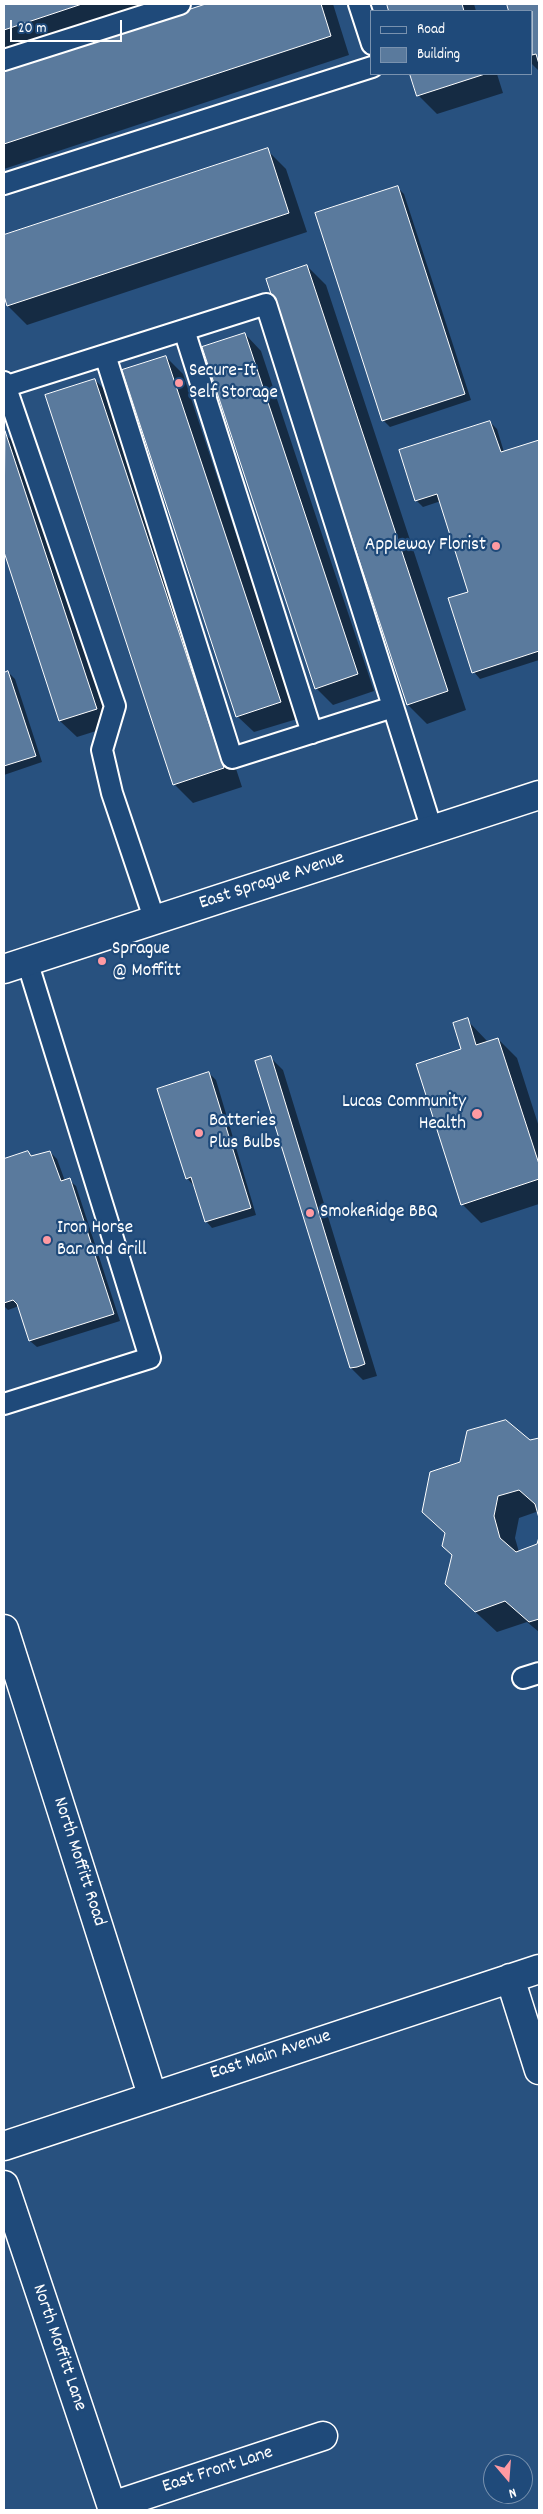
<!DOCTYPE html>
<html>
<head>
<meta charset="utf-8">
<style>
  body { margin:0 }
  #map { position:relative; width:543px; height:2514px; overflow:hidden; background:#28517f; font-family:Dekko,sans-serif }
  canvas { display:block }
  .frame { position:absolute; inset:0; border:5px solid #fff; pointer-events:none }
  .legend { position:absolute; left:370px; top:10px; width:162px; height:65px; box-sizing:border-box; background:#1f4a7a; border:1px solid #7992af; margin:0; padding:6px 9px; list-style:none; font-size:15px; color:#fff }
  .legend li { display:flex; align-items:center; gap:10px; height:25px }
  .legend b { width:25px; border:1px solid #7992af }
  .north { position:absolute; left:483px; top:2454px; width:50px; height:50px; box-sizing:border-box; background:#1f4a7a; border:1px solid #7992af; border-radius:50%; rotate:162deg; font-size:14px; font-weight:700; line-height:20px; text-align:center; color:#fff }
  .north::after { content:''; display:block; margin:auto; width:18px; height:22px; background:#ff9aa2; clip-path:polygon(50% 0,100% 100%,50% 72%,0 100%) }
  .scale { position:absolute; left:10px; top:20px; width:112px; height:22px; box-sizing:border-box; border:2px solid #fff; border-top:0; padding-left:6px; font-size:15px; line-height:18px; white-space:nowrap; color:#fff; -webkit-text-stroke:4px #1f4a7a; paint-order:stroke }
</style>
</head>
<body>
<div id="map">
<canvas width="543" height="2514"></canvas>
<div class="frame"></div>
<ul class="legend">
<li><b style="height:6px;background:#1f4a7a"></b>Road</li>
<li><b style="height:14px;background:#5a7a9d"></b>Building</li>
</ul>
<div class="north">N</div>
<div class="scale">20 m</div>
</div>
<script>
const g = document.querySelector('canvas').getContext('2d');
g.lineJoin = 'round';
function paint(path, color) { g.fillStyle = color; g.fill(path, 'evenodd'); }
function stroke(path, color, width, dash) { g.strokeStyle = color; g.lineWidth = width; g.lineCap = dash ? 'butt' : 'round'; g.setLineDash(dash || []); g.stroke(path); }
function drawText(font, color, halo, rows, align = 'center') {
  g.font = font + ' Dekko,sans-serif'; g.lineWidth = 4.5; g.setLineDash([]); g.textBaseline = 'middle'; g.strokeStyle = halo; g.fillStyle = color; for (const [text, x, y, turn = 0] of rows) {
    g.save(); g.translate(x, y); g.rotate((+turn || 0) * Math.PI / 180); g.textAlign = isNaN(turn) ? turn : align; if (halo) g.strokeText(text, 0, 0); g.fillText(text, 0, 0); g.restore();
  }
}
const shadow = new Path2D(`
  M 4,4 L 158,4 L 4,55 Z
  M 210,4 L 333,4 L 349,55 L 4,169 L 4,72 Z
  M 388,4 L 474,4 L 476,11 L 390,11 Z
  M 508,4 L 539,4 L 539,71 L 532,64 L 532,11 L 510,11 Z
  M 411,74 L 497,74 L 503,93 L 437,114 L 418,95 Z
  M 267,150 L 286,169 L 307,232 L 27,325 L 8,306 L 4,292 L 4,237 Z
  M 397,187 L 404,194 L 471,400 L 390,427 L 383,420 Z
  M 307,266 L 326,285 L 466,710 L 427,724 L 408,705 Z
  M 245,334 L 261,351 L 374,691 L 333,705 L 316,688 Z
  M 166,357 L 183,374 L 297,719 L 254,732 L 237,716 Z
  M 95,380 L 114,399 L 242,787 L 193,803 L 174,784 Z
  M 490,422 L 497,429 L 504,452 L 539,441 L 539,660 L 480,679 L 474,672 L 470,592 L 441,501 L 423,507 L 416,500 Z
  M 4,433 L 21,449 L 112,726 L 77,737 L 60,721 L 4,548 Z
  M 8,672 L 15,679 L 42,762 L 4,775 L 4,674 Z
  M 467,1020 L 488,1042 L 498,1039 L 517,1058 L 539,1127 L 539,1204 L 481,1223 L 462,1204 L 463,1050 Z
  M 270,1057 L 283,1070 L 377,1376 L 363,1380 L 351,1368 Z
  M 209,1073 L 216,1080 L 256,1215 L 212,1228 L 206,1221 L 193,1185 L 187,1178 Z
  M 28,1152 L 33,1157 L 50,1152 L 57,1159 L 65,1181 L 69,1180 L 76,1186 L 120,1321 L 37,1347 L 30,1341 L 19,1306 L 8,1310 L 4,1306 L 4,1160 Z
  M 539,1439 L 539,1514 L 539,1511 L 519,1518 L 515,1538 L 519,1552 L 539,1545 L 539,1542 L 539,1632 L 527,1622 L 497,1632 L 468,1605 L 446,1534 L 423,1512 L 530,1442 Z`);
const building = new Path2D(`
  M 4,4 L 82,4 L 4,30 Z
  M 206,4 L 321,4 L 331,36 L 4,144 L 4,71 Z
  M 387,4 L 462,4 L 464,11 L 389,11 Z
  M 507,4 L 539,4 L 539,64 L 536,54 L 532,55 L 532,11 L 509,11 Z
  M 410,74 L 485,74 L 417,96 Z
  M 268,148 L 289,213 L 7,306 L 4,296 L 4,235 Z
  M 398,186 L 465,394 L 382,421 L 315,213 Z
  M 307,265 L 448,691 L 407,705 L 266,279 Z
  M 245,333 L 358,674 L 315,689 L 202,347 Z
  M 166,356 L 281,702 L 236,717 L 122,370 Z
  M 95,379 L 224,768 L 173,785 L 45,395 Z
  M 490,421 L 501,452 L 539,440 L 539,651 L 472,673 L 448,598 L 468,592 L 437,494 L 415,501 L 399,450 Z
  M 5,431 L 97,709 L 59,721 L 4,552 Z
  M 8,671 L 36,756 L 4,766 L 4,673 Z
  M 468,1018 L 476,1045 L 498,1038 L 539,1164 L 539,1179 L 461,1205 L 416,1064 L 461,1049 L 453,1023 Z
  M 271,1056 L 365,1364 L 357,1367 L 350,1368 L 255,1061 Z
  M 209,1072 L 251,1208 L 205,1222 L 191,1177 L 186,1179 L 157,1089 Z
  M 28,1151 L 31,1156 L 50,1151 L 61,1181 L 70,1178 L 114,1314 L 29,1341 L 17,1304 L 13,1300 L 4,1303 L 4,1159 Z
  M 506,1420 L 530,1440 L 539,1438 L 539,1518 L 535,1504 L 519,1490 L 498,1496 L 494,1516 L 500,1538 L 516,1552 L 537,1544 L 539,1537 L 539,1619 L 529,1622 L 505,1601 L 475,1612 L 445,1584 L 452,1555 L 442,1546 L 445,1533 L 422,1512 L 430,1472 L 460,1462 L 467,1431 Z`);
const lane = new Path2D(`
  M 359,4 L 372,44
  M 4,60 L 180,4
  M 4,184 L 372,67
  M 184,330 L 312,733
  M 105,355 L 232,758 L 393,707
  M 4,382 L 115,706 L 102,750 L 112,793 L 155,921
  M 4,387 L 266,304 L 432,830
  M 4,1404 L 150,1358 L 27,961
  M 523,1678 L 539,1673`);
const street = new Path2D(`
  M 4,1629 L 152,2095
  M 510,1978 L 539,2070
  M 4,2146 L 539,1969
  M 4,2185 L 113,2510
  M 112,2506 L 323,2436`);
const primary = new Path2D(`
  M 4,969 L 539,795`);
const markers = [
  [179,383,5,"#ff9aa2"],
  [496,546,5,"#ff9aa2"],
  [102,961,5,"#ff9aa2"],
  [477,1114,6,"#ff9aa2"],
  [199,1133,5,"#ff9aa2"],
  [310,1213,5,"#ff9aa2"],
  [47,1240,5,"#ff9aa2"]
];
const poiNames = [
  ["Secure-It",189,372],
  ["Self Storage",189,394],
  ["Appleway Florist",486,546,"right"],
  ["Sprague",112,950],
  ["@ Moffitt",112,972],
  ["Lucas Community",466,1103,"right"],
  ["Health",466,1125,"right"],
  ["Batteries",209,1122],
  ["Plus Bulbs",209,1144],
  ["SmokeRidge BBQ",320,1213],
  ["Iron Horse",57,1229],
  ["Bar and Grill",57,1251]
];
const streetNames = [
  ["East Sprague Avenue",272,882,-18],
  ["North Moffitt Road",78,1862,72],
  ["East Main Avenue",271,2056,-18],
  ["North Moffitt Lane",58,2348,71],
  ["East Front Lane",218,2471,-18]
];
paint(shadow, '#0007');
paint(building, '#5a7a9d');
stroke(building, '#fff', 1);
stroke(lane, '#fff', 24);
stroke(street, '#fff', 31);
stroke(primary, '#fff', 31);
stroke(lane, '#1f4a7a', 20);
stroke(street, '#1f4a7a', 28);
stroke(primary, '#1f4a7a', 28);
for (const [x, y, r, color] of markers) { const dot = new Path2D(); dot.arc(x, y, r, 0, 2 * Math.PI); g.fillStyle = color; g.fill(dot); stroke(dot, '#1f4a7a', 2); }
drawText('19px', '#fff', '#1f4a7a', poiNames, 'left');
drawText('19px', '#fff', '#1f4a7a', streetNames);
</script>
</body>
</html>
